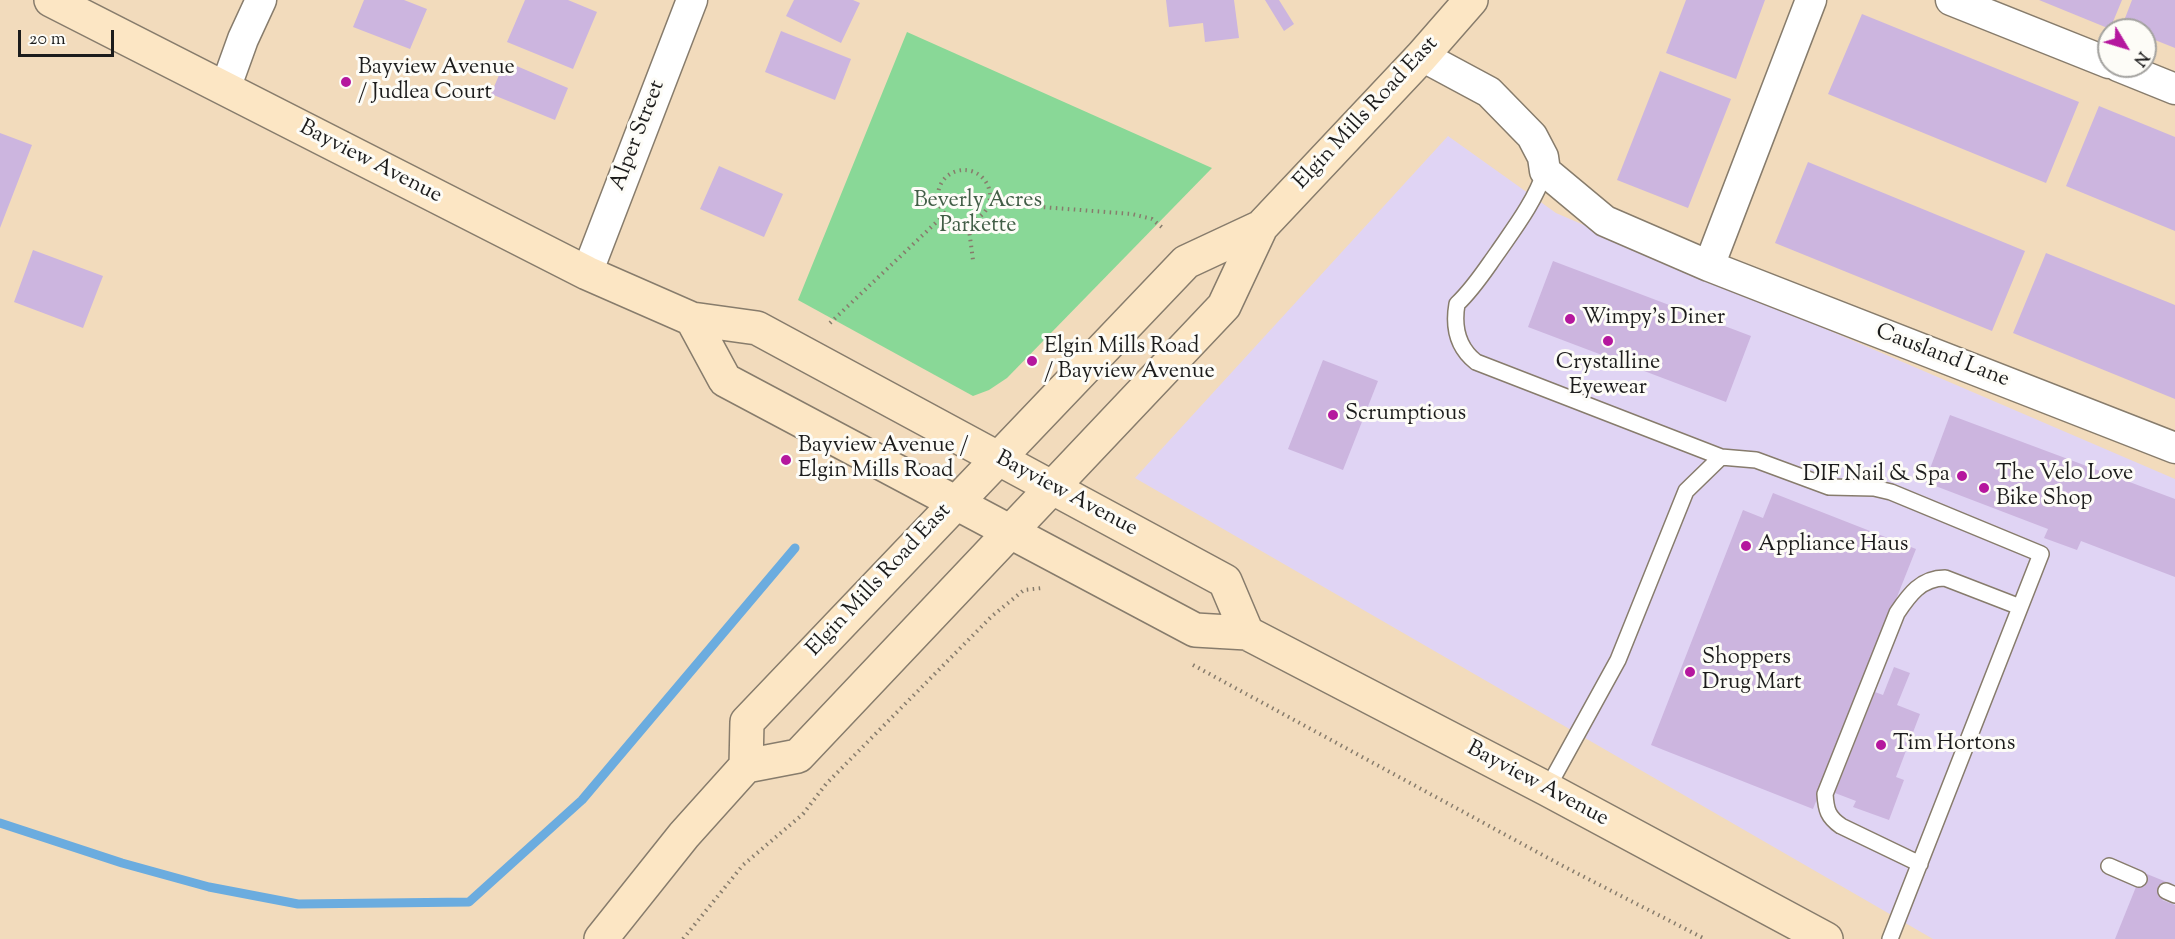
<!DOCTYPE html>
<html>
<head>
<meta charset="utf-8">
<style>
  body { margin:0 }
  #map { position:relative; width:2175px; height:939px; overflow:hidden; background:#f2dbbc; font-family:"Sorts Mill Goudy",serif }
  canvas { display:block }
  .north { position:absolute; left:2097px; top:18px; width:60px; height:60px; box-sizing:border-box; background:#fdfcf7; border:2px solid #a3a29f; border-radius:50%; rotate:128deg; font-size:16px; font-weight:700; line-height:24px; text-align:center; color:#1c1c1c }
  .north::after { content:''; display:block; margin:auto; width:21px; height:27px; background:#b5179e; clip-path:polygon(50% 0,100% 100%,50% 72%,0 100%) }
  .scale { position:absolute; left:18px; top:30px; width:96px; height:27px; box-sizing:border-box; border:3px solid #1c1c1c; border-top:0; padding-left:8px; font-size:18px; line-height:21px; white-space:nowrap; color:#1c1c1c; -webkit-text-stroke:4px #fdfcf7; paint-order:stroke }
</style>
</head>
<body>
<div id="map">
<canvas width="2175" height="939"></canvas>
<div class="north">N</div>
<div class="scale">20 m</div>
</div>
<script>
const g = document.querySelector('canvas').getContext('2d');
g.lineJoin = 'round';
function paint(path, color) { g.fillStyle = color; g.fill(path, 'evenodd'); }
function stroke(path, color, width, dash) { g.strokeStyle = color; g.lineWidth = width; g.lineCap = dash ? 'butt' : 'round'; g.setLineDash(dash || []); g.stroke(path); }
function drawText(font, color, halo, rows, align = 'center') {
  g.font = font + ' "Sorts Mill Goudy",serif'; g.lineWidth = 6; g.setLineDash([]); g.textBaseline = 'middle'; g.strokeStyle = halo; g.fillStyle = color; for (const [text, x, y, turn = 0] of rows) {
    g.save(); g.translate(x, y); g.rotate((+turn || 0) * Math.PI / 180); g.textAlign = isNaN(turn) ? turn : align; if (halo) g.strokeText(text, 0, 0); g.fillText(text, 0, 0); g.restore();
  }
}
const built = new Path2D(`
  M 1448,136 L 1556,213 L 2175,479 L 2175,939 L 1933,939 L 1135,478 Z`);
const green = new Path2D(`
  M 907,32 L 1212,168 L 1007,378 L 989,390 L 973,396 L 798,300 Z`);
const stream = new Path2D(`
  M 0,823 L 122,863 L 209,887 L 298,904 L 469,902 L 582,800 L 795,548`);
const building = new Path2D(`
  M 364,0 L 404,0 L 427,9 L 410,49 L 353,27 Z
  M 525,0 L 568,0 L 597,12 L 573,69 L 507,42 Z
  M 794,0 L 853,0 L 860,3 L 841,43 L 786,16 Z
  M 1166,0 L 1234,0 L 1239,38 L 1205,42 L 1203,23 L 1169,27 Z
  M 1265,0 L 1279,0 L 1294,24 L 1284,31 Z
  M 1686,0 L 1765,0 L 1736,79 L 1666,53 Z
  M 2039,0 L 2122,0 L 2110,29 Z
  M 2132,0 L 2175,0 L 2175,48 L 2145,36 L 2145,30 L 2130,30 L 2122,26 Z
  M 1862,14 L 2079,102 L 2046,183 L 1828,94 Z
  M 781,31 L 851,59 L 835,100 L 765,72 Z
  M 505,61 L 568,88 L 555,120 L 491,94 Z
  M 1660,71 L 1731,99 L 1688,208 L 1617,180 Z
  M 2099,106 L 2175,137 L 2175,231 L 2066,186 Z
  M 0,133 L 32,145 L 0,228 Z
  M 1808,162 L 2025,251 L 1992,331 L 1775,243 Z
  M 719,166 L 783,194 L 764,237 L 700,209 Z
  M 33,250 L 103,276 L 83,328 L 14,302 Z
  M 2046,253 L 2175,305 L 2175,399 L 2013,333 Z
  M 1553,261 L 1751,336 L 1726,402 L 1528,327 Z
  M 1323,360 L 1378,381 L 1343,470 L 1288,449 Z
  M 1950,415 L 2175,499 L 2175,577 L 2081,541 L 2077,550 L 2044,538 L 2048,529 L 1925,482 Z
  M 1773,493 L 1916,549 L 1813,809 L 1651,745 L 1743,510 L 1763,518 Z
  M 1894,667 L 1910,673 L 1897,705 L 1920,714 L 1896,777 L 1904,780 L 1889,820 L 1853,807 L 1856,801 L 1835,793 L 1875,692 L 1883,695 Z
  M 2142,872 L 2169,883 L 2162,900 L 2175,905 L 2175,939 L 2115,939 Z`);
const path = new Path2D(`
  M938 196a26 26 0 1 1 52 0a26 26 0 1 1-52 0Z
  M 990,203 L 1132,214 L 1152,219 L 1164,229
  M 968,222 L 973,260
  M 830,323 L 945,214
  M 1193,665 L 1561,865 L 1705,939
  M 683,939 L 743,865 L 803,814 L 826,784 L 992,616 L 1024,590 L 1042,588`);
const lane = new Path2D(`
  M 1545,171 C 1535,201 1516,226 1498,252 C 1485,270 1474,288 1457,304 C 1453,327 1457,347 1476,362 L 1721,457 L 1686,491 L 1618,660 L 1547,789
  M 1721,457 L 1756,460 L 1829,487 L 1874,488 L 1891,492 L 2041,554 L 1890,939
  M 1920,864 L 1841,826 C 1828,817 1826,810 1825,794 L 1897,613 C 1909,595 1921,578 1945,578 L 2020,607
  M 2109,866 L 2139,879
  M 2166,891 L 2175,895`);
const street = new Path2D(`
  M 1951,0 L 2109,63
  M 1422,56 L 1489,92 L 1532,136 L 1543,157 L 1545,171 L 1605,221 L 1709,266 L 2175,448
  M 2118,66 L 2175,89
  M 225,89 L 243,39 L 261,0
  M 1709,266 L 1811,0
  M 587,273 L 692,0`);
const secondary = new Path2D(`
  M 51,0 L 587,273 L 692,319 L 757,328 L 1225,581 L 1247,633
  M 692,319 L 725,380 L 1195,630 L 1247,633 L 1547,789 L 1826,939
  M 746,766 L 747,722 L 1186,262 L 1261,227
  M 601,939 L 684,835 L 746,766 L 798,756 L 1224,306 L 1261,227 L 1422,56 L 1471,0`);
const markers = [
  [346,82,6,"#b5179e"],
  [1570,319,6,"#b5179e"],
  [1608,341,6,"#b5179e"],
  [1032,361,6,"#b5179e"],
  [1333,415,6,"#b5179e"],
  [786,460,6,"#b5179e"],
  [1962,476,6,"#b5179e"],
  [1984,488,6,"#b5179e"],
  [1746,546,6,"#b5179e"],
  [1690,672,6,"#b5179e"],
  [1881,745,6,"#b5179e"]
];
const poiNames = [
  ["Bayview Avenue",358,69],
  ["/ Judlea Court",358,94],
  ["Wimpy's Diner",1582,319],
  ["Elgin Mills Road",1044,348],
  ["/ Bayview Avenue",1044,373],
  ["Crystalline",1608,364,"center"],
  ["Eyewear",1608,389,"center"],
  ["Scrumptious",1345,415],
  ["Bayview Avenue /",798,447],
  ["Elgin Mills Road",798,472],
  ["The Velo Love",1996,475],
  ["Bike Shop",1996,500],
  ["DIF Nail & Spa",1950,476,"right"],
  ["Appliance Haus",1758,546],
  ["Shoppers",1702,659],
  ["Drug Mart",1702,684],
  ["Tim Hortons",1893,745]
];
const streetNames = [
  ["Elgin Mills Road East",1367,114,-47],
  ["Alper Street",639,136,-69],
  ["Bayview Avenue",370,163,27],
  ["Causland Lane",1942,357,21],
  ["Bayview Avenue",1066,495,28],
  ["Elgin Mills Road East",880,581,-47],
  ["Bayview Avenue",1537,785,28]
];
const parkNames = [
  ["Beverly Acres",978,202],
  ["Parkette",978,227]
];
paint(built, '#e0d4f4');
paint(green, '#89d897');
stroke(stream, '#6bacdf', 9);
paint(building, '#ccb5df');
stroke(lane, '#877c6c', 18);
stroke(street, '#877c6c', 33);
stroke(secondary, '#877c6c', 36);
stroke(path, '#877c6c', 4, [1.5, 4.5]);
stroke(lane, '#fff', 15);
stroke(street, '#fff', 30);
stroke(secondary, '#fce6c4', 33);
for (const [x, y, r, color] of markers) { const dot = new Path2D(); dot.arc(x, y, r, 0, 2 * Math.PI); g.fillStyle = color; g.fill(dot); stroke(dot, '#fdfcf7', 2); }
drawText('22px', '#1c1c1c', '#fdfcf7', poiNames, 'left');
drawText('22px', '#1c1c1c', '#fdfcf7', streetNames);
drawText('22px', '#425e47', '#fdfcf7', parkNames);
</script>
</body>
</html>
